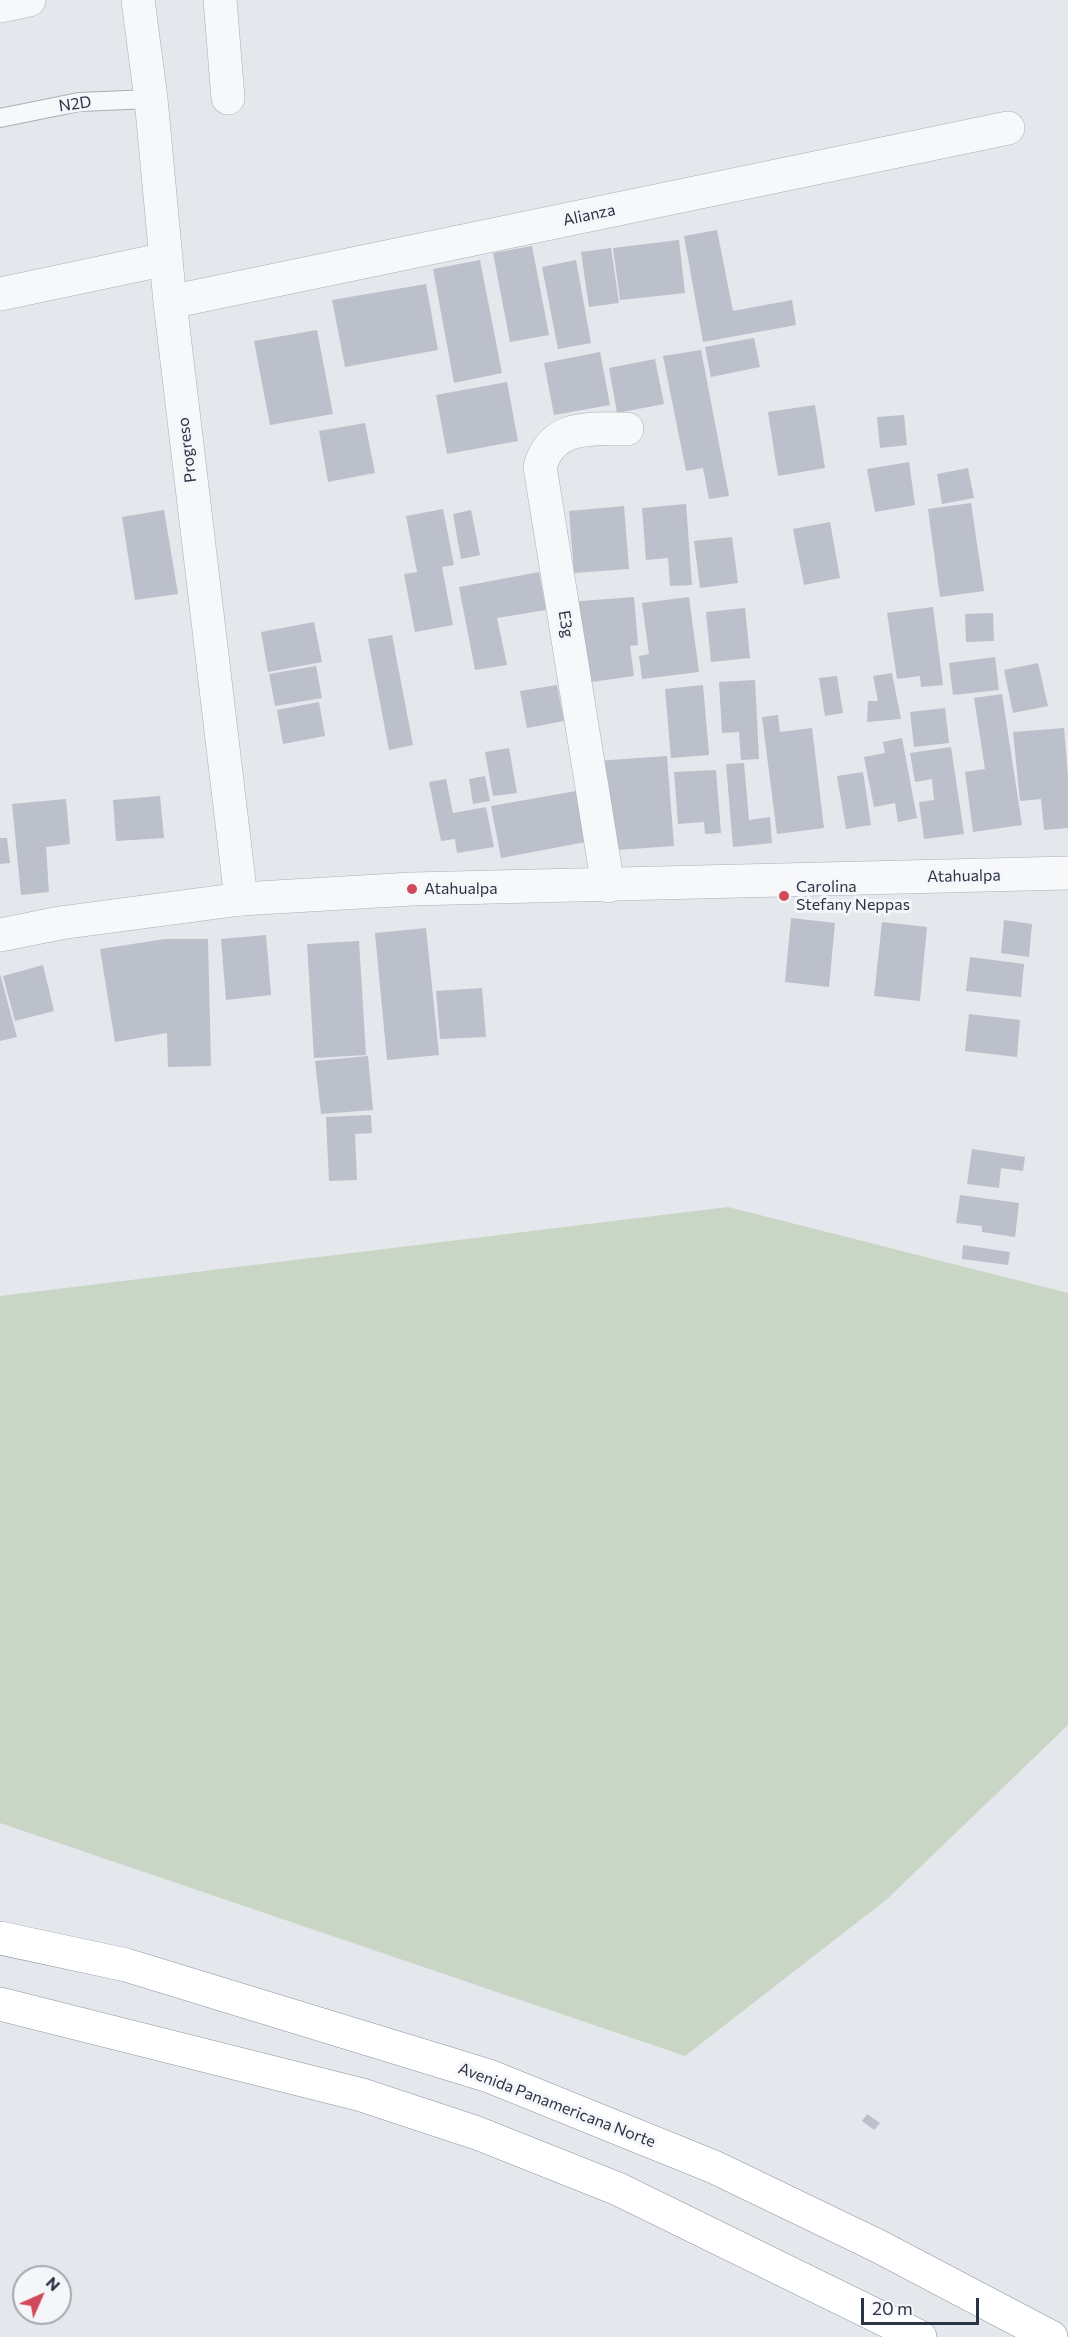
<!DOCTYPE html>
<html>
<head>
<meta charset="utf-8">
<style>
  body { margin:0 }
  #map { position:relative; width:1068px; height:2337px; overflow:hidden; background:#e4e7ec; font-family:Commissioner,sans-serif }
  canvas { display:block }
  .north { position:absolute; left:12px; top:2265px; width:60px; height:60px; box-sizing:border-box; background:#f4f6f9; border:2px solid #a4a8b1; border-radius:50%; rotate:45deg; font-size:16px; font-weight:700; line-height:24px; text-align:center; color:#2b3445 }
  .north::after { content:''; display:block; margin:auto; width:21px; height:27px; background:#d1495b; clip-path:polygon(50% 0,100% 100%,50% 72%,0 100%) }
  .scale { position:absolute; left:861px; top:2298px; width:118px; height:27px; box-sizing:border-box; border:3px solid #2b3445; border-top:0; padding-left:8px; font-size:18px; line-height:21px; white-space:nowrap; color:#2b3445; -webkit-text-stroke:4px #f4f6f9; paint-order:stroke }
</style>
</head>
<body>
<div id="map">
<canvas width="1068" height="2337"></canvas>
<div class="north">N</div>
<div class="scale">20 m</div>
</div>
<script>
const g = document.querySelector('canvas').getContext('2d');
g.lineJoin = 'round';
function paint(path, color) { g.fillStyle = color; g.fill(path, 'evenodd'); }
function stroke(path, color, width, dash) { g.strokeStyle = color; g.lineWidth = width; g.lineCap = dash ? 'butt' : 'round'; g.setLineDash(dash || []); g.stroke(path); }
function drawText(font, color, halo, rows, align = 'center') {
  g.font = font + ' Commissioner,sans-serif'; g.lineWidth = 6; g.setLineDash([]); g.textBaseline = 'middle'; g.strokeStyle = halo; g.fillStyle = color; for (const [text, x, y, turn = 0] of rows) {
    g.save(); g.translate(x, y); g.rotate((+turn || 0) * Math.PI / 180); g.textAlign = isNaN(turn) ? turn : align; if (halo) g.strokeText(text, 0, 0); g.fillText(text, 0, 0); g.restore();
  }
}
const green = new Path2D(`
  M 728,1207 L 1068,1293 L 1068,1725 L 886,1900 L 685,2056 L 0,1823 L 0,1296 Z`);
const building = new Path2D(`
  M 717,230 L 733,311 L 792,300 L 796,325 L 703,342 L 684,236 Z
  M 679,240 L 685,293 L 620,300 L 613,248 Z
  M 532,246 L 549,335 L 510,342 L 493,253 Z
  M 611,248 L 619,303 L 589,307 L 581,252 Z
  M 480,260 L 502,373 L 454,383 L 433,269 Z
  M 576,260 L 591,343 L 558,349 L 542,267 Z
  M 426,284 L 438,350 L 345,367 L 332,300 Z
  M 317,330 L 333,414 L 270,425 L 254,341 Z
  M 754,338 L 760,367 L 711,377 L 705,347 Z
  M 701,350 L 729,496 L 709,499 L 703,468 L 686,471 L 663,356 Z
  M 600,352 L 610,405 L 554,415 L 544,363 Z
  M 655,359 L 664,404 L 617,413 L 609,368 Z
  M 507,382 L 518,441 L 447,454 L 436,395 Z
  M 815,405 L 825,468 L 778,476 L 768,412 Z
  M 904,415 L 907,445 L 880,448 L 877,417 Z
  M 365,423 L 375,473 L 328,482 L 319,431 Z
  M 909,462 L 915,505 L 875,512 L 867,469 Z
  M 968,468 L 974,498 L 942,504 L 937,474 Z
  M 971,503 L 984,591 L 940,597 L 928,509 Z
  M 686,504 L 692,585 L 670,586 L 668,558 L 646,560 L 642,508 Z
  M 624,506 L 629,569 L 574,573 L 569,511 Z
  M 443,509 L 454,565 L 442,567 L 453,625 L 415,632 L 404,574 L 417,572 L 406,516 Z
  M 164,510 L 178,594 L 135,600 L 122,517 Z
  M 471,510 L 480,555 L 461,559 L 453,514 Z
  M 830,522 L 840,578 L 804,585 L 793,529 Z
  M 732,537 L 738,583 L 700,588 L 694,541 Z
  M 539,572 L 546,610 L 497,618 L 507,665 L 475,670 L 459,587 Z
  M 634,597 L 638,645 L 630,646 L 634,676 L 577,684 L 568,602 Z
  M 689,597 L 699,672 L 642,679 L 639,656 L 649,654 L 642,603 Z
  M 933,607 L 943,685 L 921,687 L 920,676 L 897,679 L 887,613 Z
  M 745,608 L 750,658 L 711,662 L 706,612 Z
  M 993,613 L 994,641 L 966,642 L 965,614 Z
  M 314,622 L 322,662 L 268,672 L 261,632 Z
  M 392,635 L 413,745 L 389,750 L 368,639 Z
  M 995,657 L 999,690 L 953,695 L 949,663 Z
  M 1038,663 L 1048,706 L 1013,713 L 1004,670 Z
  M 316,666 L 322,698 L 275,706 L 269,674 Z
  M 892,673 L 901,719 L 867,722 L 868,701 L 878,701 L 873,676 Z
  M 837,676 L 843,713 L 825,716 L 819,678 Z
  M 755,680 L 759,759 L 741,760 L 739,732 L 722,733 L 719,682 Z
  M 557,685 L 564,721 L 527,728 L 520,691 Z
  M 703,685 L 709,755 L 671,758 L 665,689 Z
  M 1002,694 L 1022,825 L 973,832 L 965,772 L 985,769 L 974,698 Z
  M 319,702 L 325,736 L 283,744 L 277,710 Z
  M 945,708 L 949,743 L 914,747 L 910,712 Z
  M 778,715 L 780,732 L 812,728 L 824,828 L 777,834 L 762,717 Z
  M 1064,728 L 1068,776 L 1068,828 L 1044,830 L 1041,799 L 1020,801 L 1013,732 Z
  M 902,738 L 917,818 L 898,822 L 895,803 L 874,807 L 864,757 L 885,753 L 883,742 Z
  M 951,747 L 964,834 L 924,839 L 919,802 L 934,800 L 932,779 L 915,782 L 910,753 Z
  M 509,748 L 517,793 L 493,796 L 485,752 Z
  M 667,756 L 674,846 L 603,851 L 596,761 Z
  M 744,763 L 749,820 L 770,817 L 772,843 L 733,847 L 726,764 Z
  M 716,770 L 721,833 L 705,834 L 704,822 L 678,824 L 674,772 Z
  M 863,772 L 871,825 L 846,829 L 837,776 Z
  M 485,776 L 490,801 L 473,804 L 469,779 Z
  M 446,779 L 453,813 L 486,807 L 494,847 L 457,853 L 455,839 L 441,841 L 429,782 Z
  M 576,791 L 586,842 L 501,858 L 491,806 Z
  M 160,796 L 164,838 L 116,841 L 113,800 Z
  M 66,799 L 70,844 L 46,847 L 49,892 L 21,895 L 12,804 Z
  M 0,838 L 7,838 L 10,863 L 0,864 Z
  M 791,918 L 835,923 L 829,987 L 785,982 Z
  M 1004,920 L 1032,924 L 1029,957 L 1001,953 Z
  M 882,922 L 927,927 L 920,1001 L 874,996 Z
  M 426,928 L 439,1055 L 387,1060 L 375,933 Z
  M 266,935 L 271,995 L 226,1000 L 221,939 Z
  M 165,939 L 208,939 L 211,1066 L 168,1067 L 167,1033 L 115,1042 L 100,949 Z
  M 359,941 L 366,1055 L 314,1058 L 307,944 Z
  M 970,957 L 1024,964 L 1021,997 L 966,991 Z
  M 43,965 L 54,1011 L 15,1021 L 3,976 Z
  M 0,974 L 17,1037 L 0,1041 Z
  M 482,988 L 486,1037 L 440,1039 L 436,991 Z
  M 969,1014 L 1020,1020 L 1017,1057 L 965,1051 Z
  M 368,1056 L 373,1110 L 321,1114 L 315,1061 Z
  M 371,1115 L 372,1133 L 355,1134 L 357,1180 L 329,1181 L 326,1117 Z
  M 972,1149 L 1025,1157 L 1023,1171 L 1001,1168 L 999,1188 L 967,1184 Z
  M 960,1195 L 1019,1203 L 1015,1237 L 982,1232 L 982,1226 L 956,1223 Z
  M 963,1245 L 1010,1252 L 1008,1265 L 962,1259 Z
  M 867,2114 L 880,2123 L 874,2130 L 862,2121 Z`);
const service = new Path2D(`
  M 0,118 L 79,102 L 151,99`);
const minor = new Path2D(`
  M 138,0 L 151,99 L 170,302 L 241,899
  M 220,0 L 228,98
  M 0,6 L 29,0
  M 0,294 L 166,259
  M 170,302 L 1008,128
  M 608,886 L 540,467 C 552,424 590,429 627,429`);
const tertiary = new Path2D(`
  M 0,935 L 60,923 L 241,899 L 412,889 L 1068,873`);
const trunk = new Path2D(`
  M 0,1938 L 126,1965 L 489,2076 L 714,2167 L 878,2246 L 1051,2337
  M 0,2004 L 362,2095 L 477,2133 L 618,2189 L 920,2337`);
const markers = [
  [412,889,6,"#d1495b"],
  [784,896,6,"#d1495b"]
];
const streetNames = [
  ["N2D",75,104,-8],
  ["Alianza",589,215,-12],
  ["Progreso",187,450,-97],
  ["E3g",566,624,81],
  ["Atahualpa",964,876,-1],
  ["Avenida Panamericana Norte",557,2105,21]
];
const poiNames = [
  ["Carolina",796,887],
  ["Stefany Neppas",796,905],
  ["Atahualpa",424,889]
];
paint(green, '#c9d6c5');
paint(building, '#bbc0ca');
stroke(service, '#a9aeb7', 20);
stroke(minor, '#a9aeb7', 34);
stroke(tertiary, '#a9aeb7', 34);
stroke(trunk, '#8b94a3', 34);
stroke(service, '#f7f8fa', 18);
stroke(minor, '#f7f8fa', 33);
stroke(tertiary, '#f7f8fa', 33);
stroke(trunk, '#fff', 33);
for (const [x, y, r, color] of markers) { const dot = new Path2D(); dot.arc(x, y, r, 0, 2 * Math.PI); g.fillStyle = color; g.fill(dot); stroke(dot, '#f4f6f9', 2); }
drawText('16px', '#2b3445', '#f4f6f9', streetNames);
drawText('16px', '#2b3445', '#f4f6f9', poiNames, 'left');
</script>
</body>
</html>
